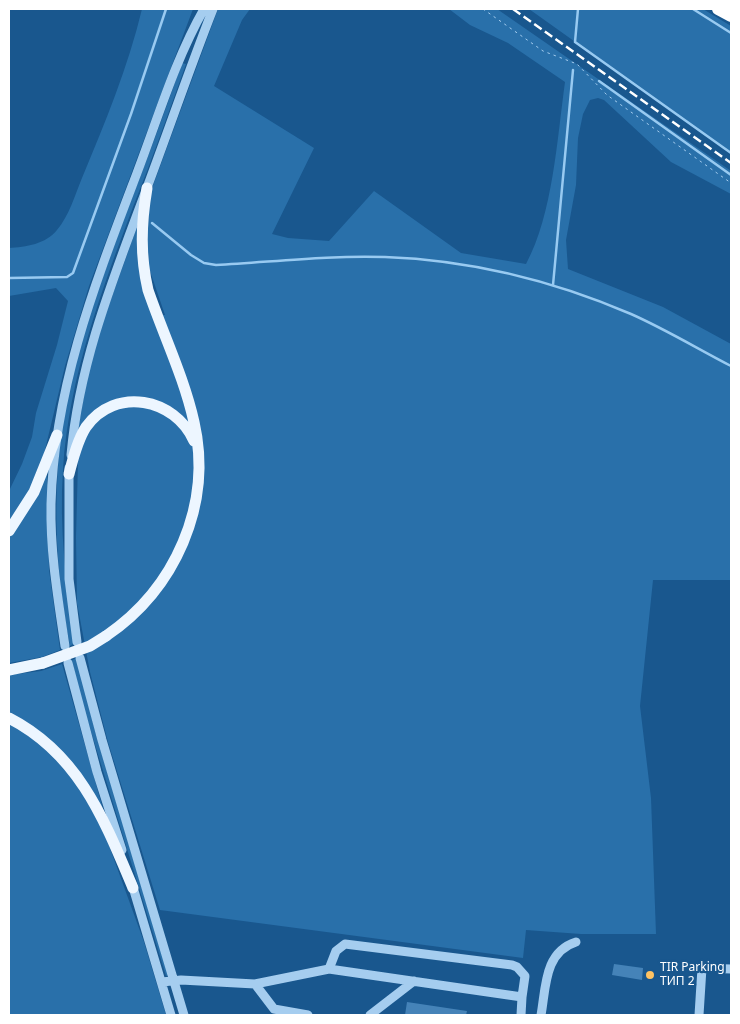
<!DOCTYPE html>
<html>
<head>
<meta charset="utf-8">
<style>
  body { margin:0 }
  #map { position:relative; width:740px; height:1024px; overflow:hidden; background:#19578e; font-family:"Noto Sans",sans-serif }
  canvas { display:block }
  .frame { position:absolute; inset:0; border:10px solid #fff; pointer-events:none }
</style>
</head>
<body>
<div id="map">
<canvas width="740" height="1024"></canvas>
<div class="frame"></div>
</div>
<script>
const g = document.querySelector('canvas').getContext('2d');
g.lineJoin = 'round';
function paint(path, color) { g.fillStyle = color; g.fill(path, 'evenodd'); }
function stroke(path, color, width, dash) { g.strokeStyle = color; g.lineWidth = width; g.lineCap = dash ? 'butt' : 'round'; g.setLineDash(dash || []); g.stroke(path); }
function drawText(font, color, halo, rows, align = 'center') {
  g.font = font + ' "Noto Sans",sans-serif'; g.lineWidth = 4.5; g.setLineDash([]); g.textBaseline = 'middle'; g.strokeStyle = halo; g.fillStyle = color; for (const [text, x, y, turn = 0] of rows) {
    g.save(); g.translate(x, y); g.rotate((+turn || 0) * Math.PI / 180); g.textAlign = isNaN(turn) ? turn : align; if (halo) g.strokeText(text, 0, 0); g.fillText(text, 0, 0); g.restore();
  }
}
const green = new Path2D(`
  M 142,9 L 193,9 L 89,286 L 65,366 L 44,454 L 35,481 L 9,524 L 9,491 L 22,464 L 32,437 L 36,413 L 57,345 L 68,301 L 56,288 L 9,296 L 9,248 C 26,247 46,244 57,230 C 69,216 75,195 82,178 C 105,123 128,67 142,9 Z
  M 218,9 L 250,9 L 242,20 L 214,86 L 314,148 L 272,234 L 288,238 L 329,241 L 374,191 L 461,253 L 526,264 C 553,214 557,139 565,82 L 508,43 L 470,25 L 449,9 L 497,9 L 731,171 L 731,194 L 671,162 L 604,100 L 598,98 L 590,100 L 583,114 L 578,138 L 576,185 L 566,240 L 568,269 L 663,307 L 731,344 L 731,580 L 653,580 L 640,706 L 651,798 L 656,934 L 581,934 L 526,930 L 523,958 L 160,910 L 108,742 L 90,672 L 77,603 L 76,537 L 79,424 L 92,352 L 137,227 L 137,243 L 154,315 L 165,315 L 149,268 L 147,236 L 151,191 Z
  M 529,9 L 703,9 L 731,26 L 731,153 Z
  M 182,63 L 186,64 C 169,112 152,159 133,207 C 101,292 69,377 63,469 C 59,528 66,585 75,643 L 70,646 C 54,565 51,481 67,400 C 79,337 103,276 125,216 C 145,165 164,114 182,63 Z
  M 47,473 L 49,570 L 60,650 L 42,657 L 9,663 L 9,536 Z
  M 77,658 L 95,731 L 168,975 L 166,976 L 81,699 L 72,660 Z
  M 62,664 L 103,809 L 94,795 L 9,714 L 9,675 L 41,671 Z
  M 9,722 L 31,735 L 69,771 L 103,829 L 144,942 L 166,1015 L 9,1015 Z`);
const stream = new Path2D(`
  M 578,9 L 575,42 L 731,153
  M 693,9 L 731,33
  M 599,81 L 731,175
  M 152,223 L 191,255 L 204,263 L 216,265 C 272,262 329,255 385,257 C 469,260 554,281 631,314 C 665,329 698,349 731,366
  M 9,278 L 67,277 L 73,273 L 131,114 L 166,9
  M 553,285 L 573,70`);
const building = new Path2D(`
  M 614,964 L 643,968 L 642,980 L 612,975 Z
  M 407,1002 L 467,1011 L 466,1015 L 405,1015 Z`);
const path = new Path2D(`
  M 483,9 L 543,51 L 577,64 L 607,95 L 731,183`);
const minor = new Path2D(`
  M 71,455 C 79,363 113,279 145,193 C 168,132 189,70 213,9
  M 69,468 L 69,579 L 77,642
  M 65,646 C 58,599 50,552 51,504 C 54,387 96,281 137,173 C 158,118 175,60 204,9
  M 80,658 L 102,740 L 184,1015
  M 68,663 L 97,772 L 122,850
  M 132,884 L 171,1015
  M 329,969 L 336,951 L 345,944 L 512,965 L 517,967 L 525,976 L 522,997
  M 162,982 L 181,980 L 255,984 L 329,969 L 522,997 L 521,1015
  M 255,984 L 274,1009 L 308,1015
  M 370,1015 L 414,981
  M 541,1015 C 546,988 544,952 576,942
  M 699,1015 L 702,968 L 731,969`);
const major = new Path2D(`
  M 69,474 C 73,459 77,441 86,427 C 115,386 175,398 194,441
  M 9,531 L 34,492 L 57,435
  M 106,636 C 175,589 213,505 194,422 C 184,377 163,334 148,290 C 140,255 141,224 147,188
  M 9,670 L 43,663
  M 9,718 C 79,754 104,819 133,888`);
const highway = new Path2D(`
  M 718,9 L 731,16`);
const rail = new Path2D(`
  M 513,9 L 731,163`);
const majorBridge = new Path2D(`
  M 43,663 L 90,646 L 106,636`);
const markers = [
  [650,975,5,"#ffc363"]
];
const poiNames = [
  ["TIR Parking",660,968],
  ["ТИП 2",660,982]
];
paint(green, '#2970aa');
stroke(stream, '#98caf1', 2.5);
paint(building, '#4583b8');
stroke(path, '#a5cdef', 1, [2.5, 4]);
stroke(minor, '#a5cdef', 9);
stroke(major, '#edf6ff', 11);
stroke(highway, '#fff', 12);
stroke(rail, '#fff', 2.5, [9, 4]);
stroke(majorBridge, '#edf6ff', 11);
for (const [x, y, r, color] of markers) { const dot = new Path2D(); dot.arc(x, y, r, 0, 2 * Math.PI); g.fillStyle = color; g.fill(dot); stroke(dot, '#19578e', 2); }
drawText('12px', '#fff', '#19578e', poiNames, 'left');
</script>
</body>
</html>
